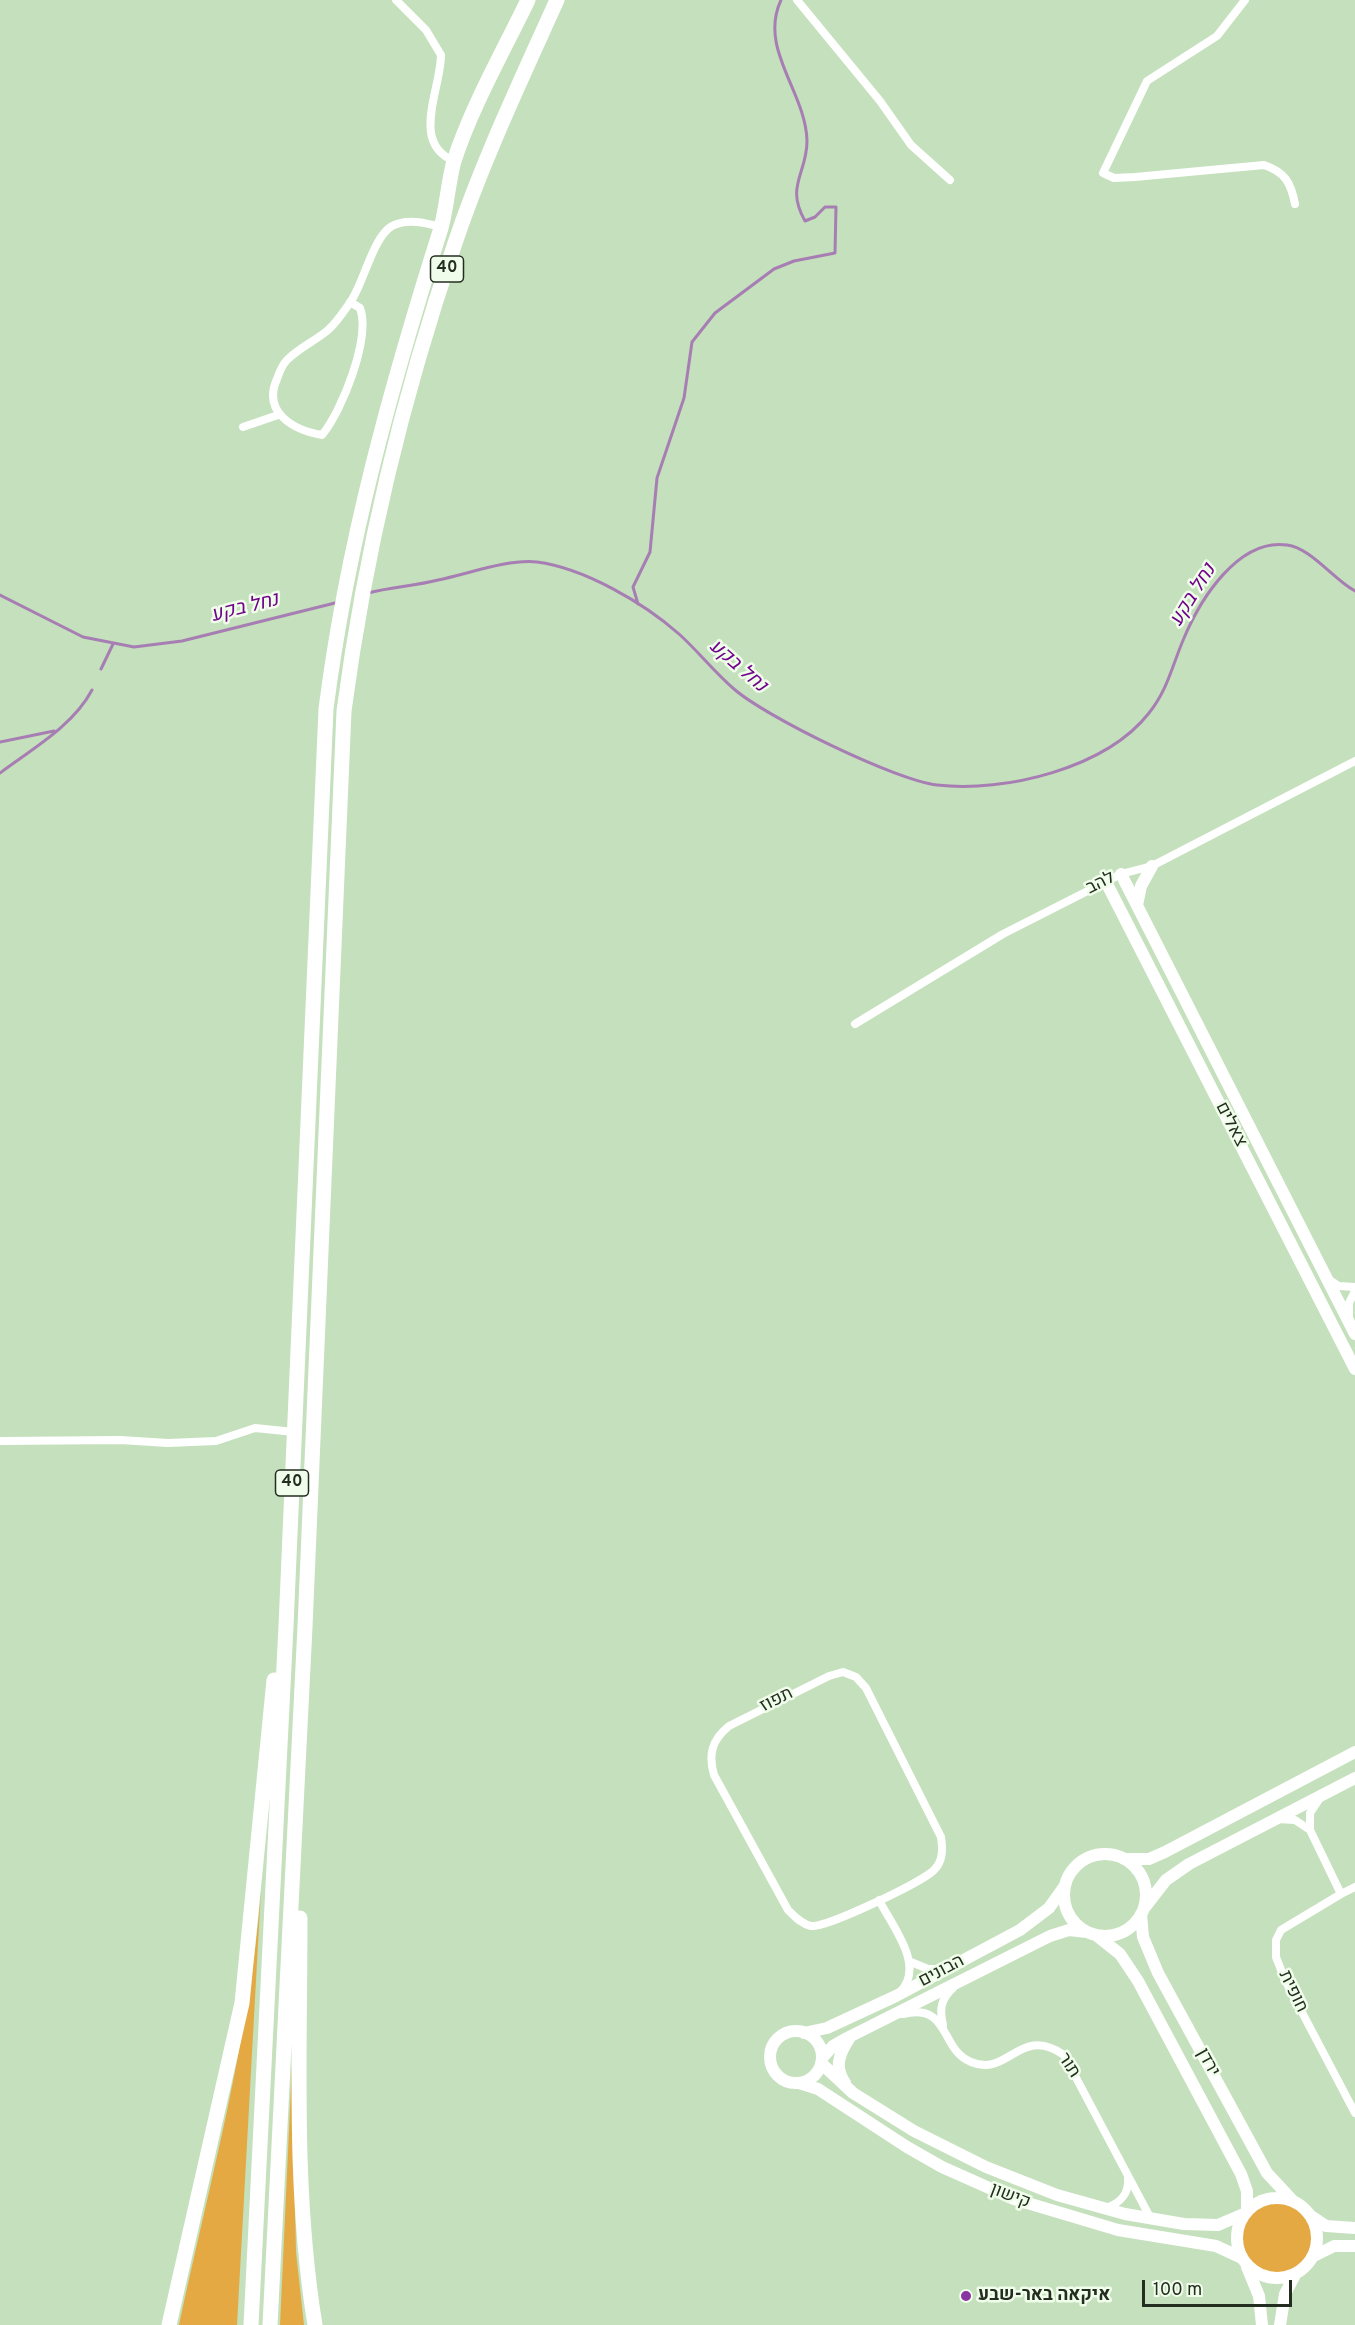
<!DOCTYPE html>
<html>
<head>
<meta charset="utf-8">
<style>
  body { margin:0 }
  #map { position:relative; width:1355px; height:2325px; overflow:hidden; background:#c5e0bc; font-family:Overpass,sans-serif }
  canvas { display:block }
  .scale { position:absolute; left:1142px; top:2280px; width:150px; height:27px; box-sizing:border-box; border:3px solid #242e20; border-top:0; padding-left:8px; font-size:18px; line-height:21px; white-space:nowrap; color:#242e20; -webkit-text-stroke:4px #effdea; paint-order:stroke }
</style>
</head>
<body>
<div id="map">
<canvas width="1355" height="2325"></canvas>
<div class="scale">100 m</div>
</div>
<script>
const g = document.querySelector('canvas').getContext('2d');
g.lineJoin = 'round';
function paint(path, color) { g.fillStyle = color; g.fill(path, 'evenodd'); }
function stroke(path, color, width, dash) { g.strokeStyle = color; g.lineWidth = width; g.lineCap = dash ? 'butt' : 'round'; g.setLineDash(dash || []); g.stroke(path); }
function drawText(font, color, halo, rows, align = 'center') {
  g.font = font + ' Overpass,Heebo,sans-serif'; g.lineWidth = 5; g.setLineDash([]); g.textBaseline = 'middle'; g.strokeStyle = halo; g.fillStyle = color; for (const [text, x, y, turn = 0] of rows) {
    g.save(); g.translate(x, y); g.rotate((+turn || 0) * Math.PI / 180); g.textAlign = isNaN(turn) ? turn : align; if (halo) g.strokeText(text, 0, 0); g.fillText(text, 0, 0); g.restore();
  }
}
const green = new Path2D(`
  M 261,1890 L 237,2325 L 179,2325 C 210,2181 250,2037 261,1890 Z
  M 292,2065 L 296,2252 L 304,2325 L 280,2325 Z
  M1242 2238a35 35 0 1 1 70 0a35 35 0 1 1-70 0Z`);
const stream = new Path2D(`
  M 368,593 C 391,587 415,586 438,580 C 468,574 507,559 537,562 C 584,568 644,603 679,634 C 698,651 714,672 734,689 C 766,717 895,780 937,785 C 1005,793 1106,768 1149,713 C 1168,689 1172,666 1184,638 C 1200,600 1238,538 1287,545 C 1311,548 1333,579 1355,591
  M 0,595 L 83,637 L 134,647 L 182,641 L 339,602
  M 638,604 L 633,587 L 650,552 L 657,478 L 684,398 L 692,342 L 715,313 L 774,269 L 794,261 L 835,253 L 836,207 L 825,207 L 815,217 L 805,221 C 785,186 807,174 807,141 C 806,92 758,49 781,0
  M 101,669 L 113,644
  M 0,742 L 54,731
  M 0,773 C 32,749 73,726 92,690`);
const street = new Path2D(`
  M 396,0 L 426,30 L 441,55 C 441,89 410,143 454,161
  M 797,0 L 880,101 L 911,145 L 950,180
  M 1245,0 L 1217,36 L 1147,81 L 1103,173 L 1114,178 L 1135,177 L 1264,165 C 1285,172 1291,183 1295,204
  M 350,302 L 360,308 C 371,338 342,411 322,435 C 293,430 262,412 277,379 C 279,373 283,364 287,360 C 299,348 315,341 328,330 C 337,322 344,311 351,301 C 364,282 373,237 392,226 C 407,218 426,223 441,227
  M 243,427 L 278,415
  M 855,1024 L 1003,934 L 1121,874 L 1152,866 L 1355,761
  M 1328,1279 L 1339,1286 L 1355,1287
  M 1349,1318 L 1349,1303 L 1355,1291
  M 0,1441 L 120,1440 L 168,1443 L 216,1441 L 255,1428 L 294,1432
  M 843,1672 L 856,1677 L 866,1688 L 941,1837 C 943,1850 943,1862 933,1871 C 920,1883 826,1928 811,1926 C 801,1924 794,1916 788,1910 L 714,1775 C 708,1754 712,1740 729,1726 L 829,1676 Z
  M 1320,1798 L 1310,1813 L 1310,1830 L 1341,1894 L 1355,1887
  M 1277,1819 L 1295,1820 L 1310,1830
  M 1341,1894 L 1281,1930 L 1276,1940 L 1276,1957 L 1285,1980 L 1355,2113
  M 879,1900 C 892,1926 926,1966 900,1992
  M 911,1962 L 928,1969 L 943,1969
  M 903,2014 C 951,2003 939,2049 971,2062 C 1008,2078 1020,2024 1064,2055 L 1151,2219
  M 943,2025 C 939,2009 941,1999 953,1988
  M 1106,2208 C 1120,2203 1129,2195 1128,2178`);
const secondary = new Path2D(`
  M 1121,874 L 1355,1334
  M 1106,882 L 1355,1369
  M 1137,905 L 1141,886 L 1152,866
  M1064 1895a41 41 0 1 1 82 0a41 41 0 1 1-82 0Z
  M 1124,1859 L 1149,1859 L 1165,1852 L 1355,1752
  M 1145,1907 L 1166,1880 L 1189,1864 L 1355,1778
  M 1141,1914 L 1143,1937 L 1158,1973 L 1267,2173 L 1294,2202
  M 1096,1935 L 1120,1954 L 1138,1981 L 1241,2174 L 1247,2191 L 1247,2211
  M770 2057a26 26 0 1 1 52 0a26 26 0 1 1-52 0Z
  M 804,2033 L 827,2028 L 896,1996 L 1020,1930 L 1049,1908 L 1064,1887
  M 822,2058 L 833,2046 L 847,2038 L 1050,1936 L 1069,1930 L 1087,1932
  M 821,2063 L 853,2093 L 914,2131 L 986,2167 L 1057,2195 L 1125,2214 L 1184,2224 L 1218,2225 L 1246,2213
  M 799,2083 L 818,2089 L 907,2147 L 942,2167 L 1014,2199 L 1118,2230 L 1216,2246 L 1242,2258
  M 845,2083 C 834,2067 839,2054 849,2039
  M1237 2238a40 40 0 1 1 80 0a40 40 0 1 1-80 0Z
  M 1311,2216 L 1326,2226 L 1355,2228
  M 1312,2257 L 1334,2246 L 1355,2246
  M 1247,2267 L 1259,2296 L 1262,2325
  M 1280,2325 L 1285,2294 L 1296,2273`);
const highway = new Path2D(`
  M 300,1918 C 300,2053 293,2191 315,2325
  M 169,2325 L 242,2003 L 274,1680
  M 251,2325 L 286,1626 L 326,709 C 347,544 391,386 441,228 C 447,206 448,183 454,161 C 472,106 503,52 528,0
  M 270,2325 L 305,1627 L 344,711 C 365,552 403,395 455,243 C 483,160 521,80 557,0`);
const markers = [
  [966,2296,6,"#8934a2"]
];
const shields = [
  [447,269,33],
  [292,1483,33]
];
const shieldNames = [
  ["40",447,269],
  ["40",292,1483]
];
const streetNames = [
  ["להב",1101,884,-27],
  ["צאלים",1230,1125,63],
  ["תפוז",777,1701,-26],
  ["הבונים",942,1972,-28],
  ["חופית",1292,1992,64],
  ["ירדן",1207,2063,61],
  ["תור",1068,2066,56],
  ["קישון",1010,2197,21]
];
const poiNames = [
  ["איקאה באר-שבע",978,2296]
];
const waterNames = [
  ["נחל בקע",1194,596,-58],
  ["נחל בקע",245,609,-14],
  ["נחל בקע",737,667,41]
];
paint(green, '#e4a943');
stroke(stream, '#a77eb3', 3);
stroke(street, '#fff', 8);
stroke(secondary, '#fff', 12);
stroke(highway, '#fff', 15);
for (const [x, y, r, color] of markers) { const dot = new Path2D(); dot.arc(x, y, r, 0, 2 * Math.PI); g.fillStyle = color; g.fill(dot); stroke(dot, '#effdea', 2); }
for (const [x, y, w] of shields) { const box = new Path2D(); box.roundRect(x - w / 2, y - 13, w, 26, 4.5); g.fillStyle = '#effdea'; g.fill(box); stroke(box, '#242e20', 1.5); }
drawText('bold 16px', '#242e20', null, shieldNames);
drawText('18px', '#242e20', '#effdea', streetNames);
drawText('bold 18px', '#242e20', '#effdea', poiNames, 'left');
drawText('italic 20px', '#71048b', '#effdea', waterNames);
</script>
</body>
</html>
